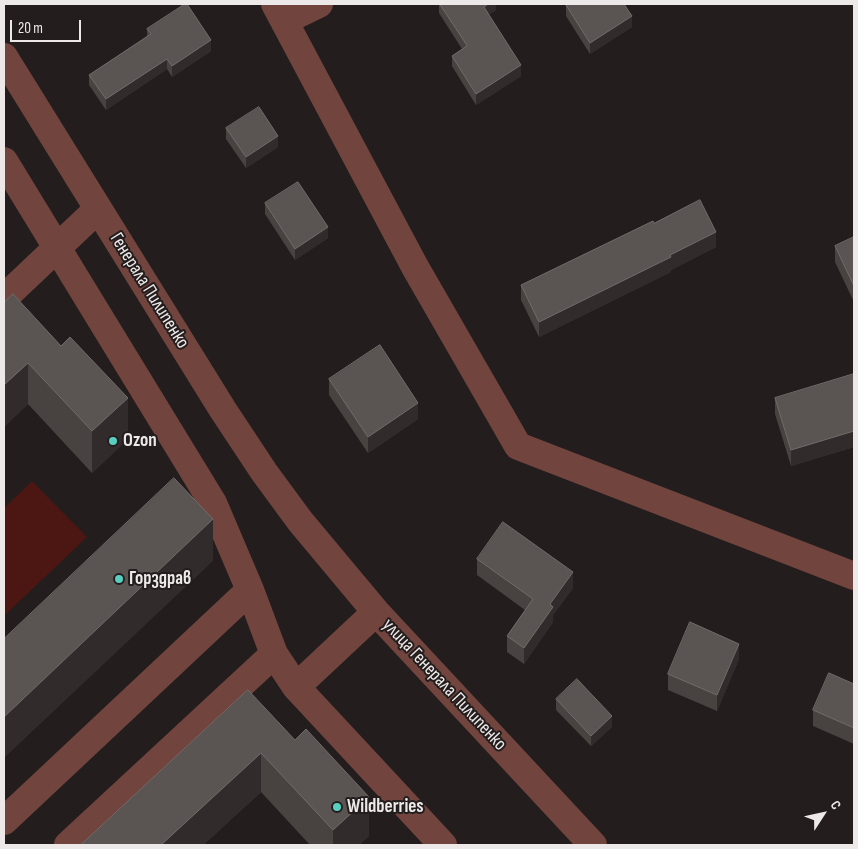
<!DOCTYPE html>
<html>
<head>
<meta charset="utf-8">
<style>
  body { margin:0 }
  #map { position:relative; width:858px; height:849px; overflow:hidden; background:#231d1d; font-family:"Sofia Sans Condensed",sans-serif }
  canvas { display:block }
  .frame { position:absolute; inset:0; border:5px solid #ede9e9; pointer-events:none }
  .north { position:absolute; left:798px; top:789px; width:50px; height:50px; -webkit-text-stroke:4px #231d1d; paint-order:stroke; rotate:55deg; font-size:14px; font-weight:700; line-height:20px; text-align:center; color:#ede9e9 }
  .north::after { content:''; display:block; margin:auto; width:18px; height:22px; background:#ede9e9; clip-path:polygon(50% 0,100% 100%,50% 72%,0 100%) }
  .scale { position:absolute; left:10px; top:20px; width:71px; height:22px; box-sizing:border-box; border:2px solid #ede9e9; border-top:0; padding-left:6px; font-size:15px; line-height:18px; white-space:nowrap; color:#ede9e9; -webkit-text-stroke:4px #231d1d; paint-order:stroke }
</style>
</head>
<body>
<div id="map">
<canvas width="858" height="849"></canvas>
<div class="frame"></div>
<div class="north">С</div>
<div class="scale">20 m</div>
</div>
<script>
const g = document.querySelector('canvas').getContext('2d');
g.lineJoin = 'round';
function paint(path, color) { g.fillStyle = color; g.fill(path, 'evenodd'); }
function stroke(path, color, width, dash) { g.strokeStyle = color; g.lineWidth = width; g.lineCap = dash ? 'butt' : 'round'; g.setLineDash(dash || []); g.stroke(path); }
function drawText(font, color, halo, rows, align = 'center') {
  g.font = font + ' "Sofia Sans Condensed",sans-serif'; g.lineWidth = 4; g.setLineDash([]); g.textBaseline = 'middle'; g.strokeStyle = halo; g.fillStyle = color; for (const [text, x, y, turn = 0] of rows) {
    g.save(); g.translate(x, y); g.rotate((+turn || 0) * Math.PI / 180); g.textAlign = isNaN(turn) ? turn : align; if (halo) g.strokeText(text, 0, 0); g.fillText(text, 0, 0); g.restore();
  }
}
const green = new Path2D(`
  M 32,481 L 87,537 L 4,616 L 4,508 Z`);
const minor = new Path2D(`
  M 275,4 L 415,267 L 518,446 L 854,576
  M 284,21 L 319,4
  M 4,57 L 223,410 L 264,472 L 300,521 L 376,612 L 593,845
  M 4,161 L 213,503 L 250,590 L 274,654
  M 4,298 L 98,209
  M 296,687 L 376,612
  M 4,821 L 250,590
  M 68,845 L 274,654 L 296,687 L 443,845`);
const wall = new Path2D(`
  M 439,4 L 496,4 L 496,10 L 488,15 L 521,76 L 476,105 L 452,66 L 452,56 L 462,49 L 439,13 Z
  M 566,5 L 632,27 L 590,54 L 566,16 Z
  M 147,29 L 211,51 L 172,77 L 167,69 L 106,110 L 89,85 L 89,75 L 147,36 Z
  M 226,128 L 278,147 L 246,168 L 226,139 Z
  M 265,203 L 328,238 L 295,260 L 265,214 Z
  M 654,223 L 716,247 L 671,270 L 671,272 L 539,337 L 521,300 L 521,285 Z
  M 854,237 L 854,302 L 835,262 L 835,246 Z
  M 4,303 L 128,439 L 92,473 L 28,404 L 4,427 Z
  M 854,374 L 854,447 L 791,466 L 775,414 L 775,398 Z
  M 329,379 L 418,419 L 368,453 L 329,395 Z
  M 477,559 L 573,588 L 553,615 L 553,622 L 524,664 L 507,652 L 507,636 L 525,610 L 477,575 Z
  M 739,659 L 717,711 L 668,690 L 668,674 Z
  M 854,684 L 854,744 L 813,726 L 813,710 Z
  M 248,690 L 369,836 L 359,845 L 310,845 L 261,792 L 203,845 L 81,845 Z
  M 556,699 L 612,727 L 591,746 L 556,710 Z`);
const shadedWall = new Path2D(`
  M 488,4 L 496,4 L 496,10 L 484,18 L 484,7 Z
  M 632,16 L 632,27 L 590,54 L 590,43 Z
  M 211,40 L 211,51 L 172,77 L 172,66 Z
  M 167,59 L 167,69 L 106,110 L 106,99 Z
  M 521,65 L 521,76 L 476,105 L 476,94 Z
  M 278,136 L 278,147 L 246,168 L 246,157 Z
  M 328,227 L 328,238 L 295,260 L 295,249 Z
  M 716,232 L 716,247 L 671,270 L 671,272 L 539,337 L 539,322 Z
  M 28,363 L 28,404 L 4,427 L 4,385 Z
  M 128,398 L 128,439 L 92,473 L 92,431 Z
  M 418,403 L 418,419 L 368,453 L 368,437 Z
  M 854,431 L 854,447 L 791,466 L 791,450 Z
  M 213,519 L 213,561 L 4,758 L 4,717 Z
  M 573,572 L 573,588 L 553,615 L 553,622 L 524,664 L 524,648 L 550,604 Z
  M 739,644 L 739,659 L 717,711 L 717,695 Z
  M 612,716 L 612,727 L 591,746 L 591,736 Z
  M 261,753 L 261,792 L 203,845 L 161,845 Z
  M 369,797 L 369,836 L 359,845 L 333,845 L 333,830 Z`);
const building = new Path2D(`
  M 185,4 L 187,4 L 211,40 L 172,66 L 167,59 L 106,99 L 89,75 L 151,34 L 147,29 Z
  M 440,4 L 488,4 L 484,7 L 521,65 L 476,94 L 452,56 L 467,46 Z
  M 567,4 L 624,4 L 632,16 L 590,43 L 566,5 Z
  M 259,107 L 278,136 L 246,157 L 226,128 Z
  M 298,182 L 328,227 L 295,249 L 265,203 Z
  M 700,200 L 716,232 L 670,255 L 671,257 L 539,322 L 521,285 L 653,221 L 654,223 Z
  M 854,237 L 854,286 L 835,246 Z
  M 13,294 L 61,346 L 70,337 L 128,398 L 92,431 L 28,363 L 4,385 L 4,303 Z
  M 380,345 L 418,403 L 368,437 L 329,379 Z
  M 854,374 L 854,431 L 791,450 L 775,398 Z
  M 174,478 L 213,519 L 4,717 L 4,639 Z
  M 503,522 L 573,572 L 550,604 L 553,607 L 524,648 L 507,636 L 533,599 L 477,559 Z
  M 690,622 L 739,644 L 717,695 L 668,674 Z
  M 829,673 L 854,684 L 854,728 L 813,710 Z
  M 577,679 L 612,716 L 591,736 L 556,699 Z
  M 248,690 L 295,740 L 306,729 L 369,797 L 333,830 L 261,753 L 161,845 L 81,845 Z`);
const markers = [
  [113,441,5,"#58cec0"],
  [119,579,5,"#58cec0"],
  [337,807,5,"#58cec0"]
];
const streetNames = [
  ["Генерала Пилипенко",149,291,58],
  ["улица Генерала Пилипенко",444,685,47]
];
const poiNames = [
  ["Ozon",123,441],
  ["Горздрав",129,579],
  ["Wildberries",347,807]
];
paint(green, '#4c1712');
stroke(minor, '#71443e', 28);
paint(wall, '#484241');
paint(shadedWall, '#322b2b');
paint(building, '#5a5453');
stroke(building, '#716b6a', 1);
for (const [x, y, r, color] of markers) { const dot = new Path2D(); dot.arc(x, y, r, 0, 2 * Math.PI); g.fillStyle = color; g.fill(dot); stroke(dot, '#231d1d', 2); }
drawText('19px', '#ede9e9', '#231d1d', streetNames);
drawText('bold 19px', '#ede9e9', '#231d1d', poiNames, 'left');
</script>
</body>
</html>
